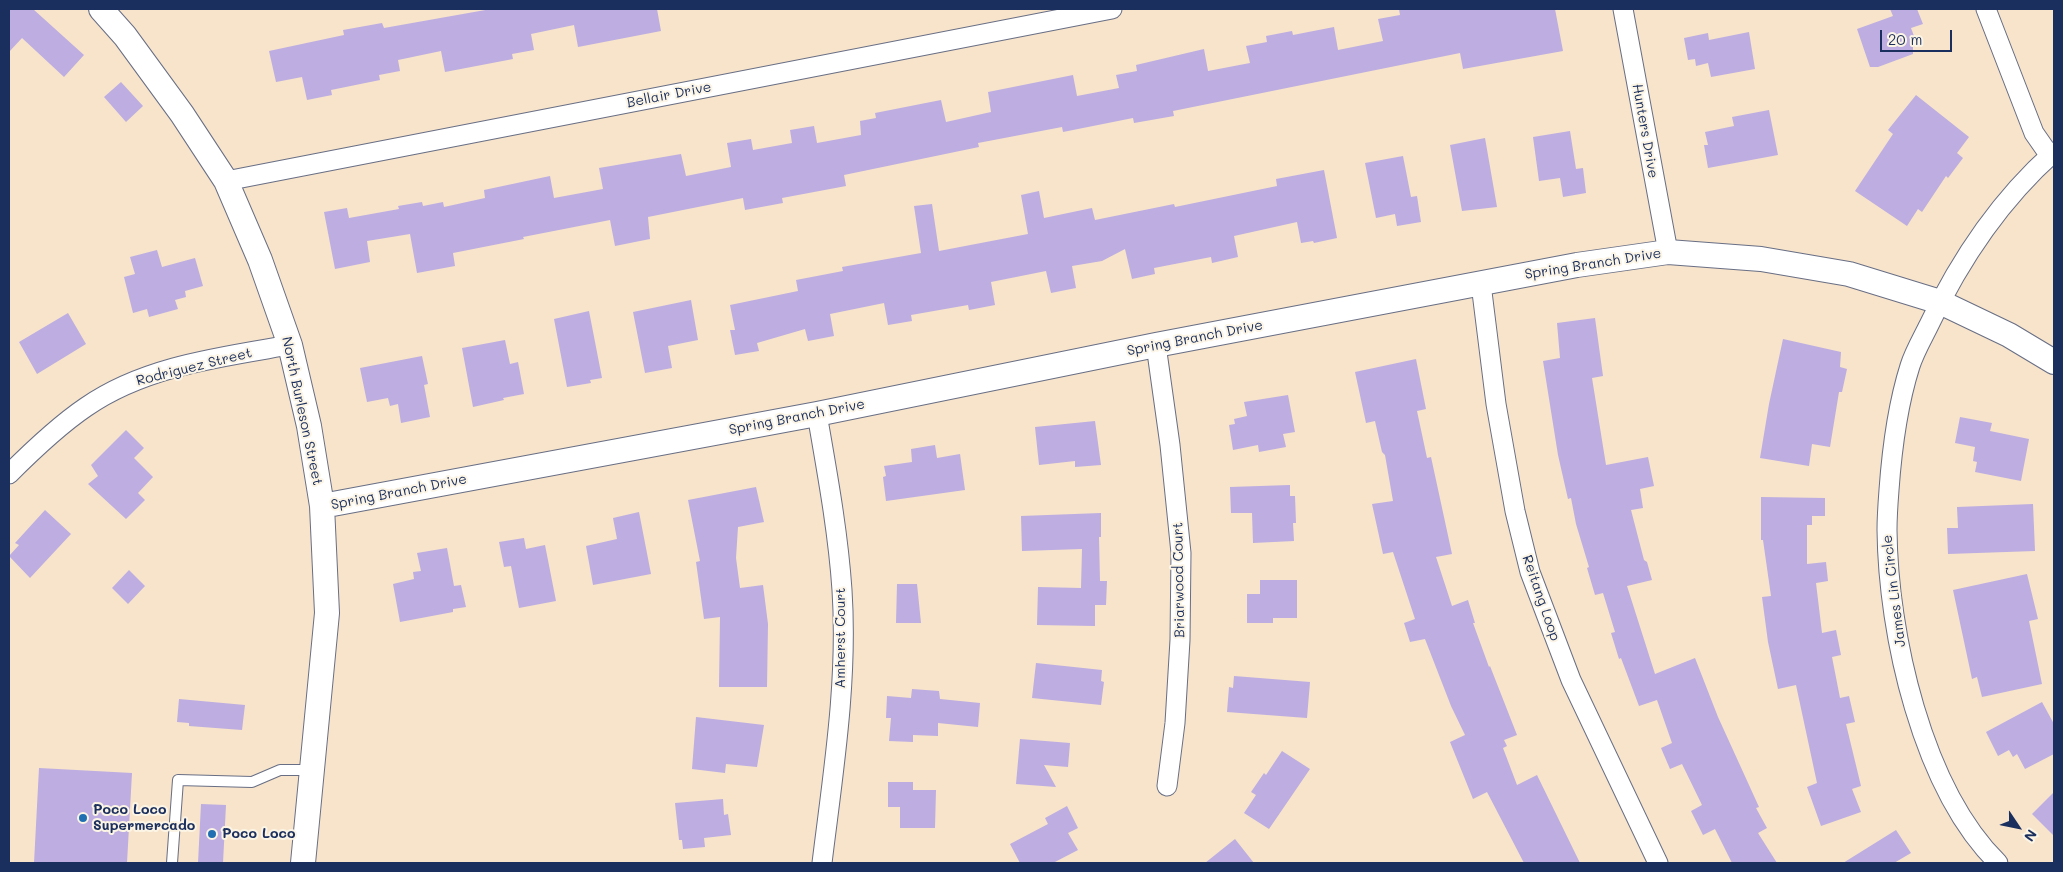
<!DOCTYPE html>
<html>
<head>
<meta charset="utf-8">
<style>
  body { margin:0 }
  #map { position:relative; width:2063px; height:872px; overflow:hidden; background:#f7e4cb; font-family:Mali,sans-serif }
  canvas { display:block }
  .frame { position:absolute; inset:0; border:10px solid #1b2f5e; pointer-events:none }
  .north { position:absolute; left:1993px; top:802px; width:50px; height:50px; -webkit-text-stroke:4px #fcf5e5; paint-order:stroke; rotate:124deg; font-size:14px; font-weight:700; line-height:20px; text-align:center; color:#1b2f5e }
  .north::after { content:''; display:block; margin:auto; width:18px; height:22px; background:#1b2f5e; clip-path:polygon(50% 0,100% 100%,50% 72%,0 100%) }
  .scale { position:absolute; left:1880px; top:30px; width:72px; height:22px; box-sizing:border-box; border:2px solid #1b2f5e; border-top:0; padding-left:6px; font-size:15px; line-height:18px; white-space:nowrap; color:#1b2f5e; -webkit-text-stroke:4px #fcf5e5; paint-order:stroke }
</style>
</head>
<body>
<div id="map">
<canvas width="2063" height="872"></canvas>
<div class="frame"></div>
<div class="north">N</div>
<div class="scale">20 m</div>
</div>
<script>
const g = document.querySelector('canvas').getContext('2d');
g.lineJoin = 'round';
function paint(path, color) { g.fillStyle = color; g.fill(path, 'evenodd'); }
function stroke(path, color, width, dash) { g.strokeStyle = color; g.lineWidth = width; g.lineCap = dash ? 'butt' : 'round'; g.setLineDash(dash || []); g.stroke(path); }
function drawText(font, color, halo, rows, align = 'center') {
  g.font = font + ' Mali,sans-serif'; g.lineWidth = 4; g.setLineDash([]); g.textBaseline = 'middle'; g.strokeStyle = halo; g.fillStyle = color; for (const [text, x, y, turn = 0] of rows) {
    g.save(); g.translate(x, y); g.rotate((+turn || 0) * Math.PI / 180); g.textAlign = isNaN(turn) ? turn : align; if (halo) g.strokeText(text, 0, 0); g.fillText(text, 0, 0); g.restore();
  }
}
const building = new Path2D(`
  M 9,9 L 33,9 L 84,55 L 64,77 L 22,38 L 9,52 Z
  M 491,9 L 657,9 L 661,31 L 578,47 L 574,25 L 531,34 L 534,50 L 512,54 L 513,59 L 445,72 L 441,51 L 398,60 L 400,71 L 379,75 L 380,80 L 331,90 L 332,95 L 307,100 L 302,77 L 276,82 L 269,51 L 344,35 L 343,30 L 382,23 L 384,28 Z
  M 1399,9 L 1555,9 L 1563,51 L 1463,69 L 1460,53 L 1173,111 L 1174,116 L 1134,123 L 1133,118 L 1063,132 L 1062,127 L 978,143 L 979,147 L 844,175 L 846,186 L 782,198 L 783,203 L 745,210 L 743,198 L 648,217 L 650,239 L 615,246 L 610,220 L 523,237 L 524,239 L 453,253 L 455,266 L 417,273 L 410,234 L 367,241 L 370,262 L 335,269 L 324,212 L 347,208 L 349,218 L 399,209 L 398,206 L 422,202 L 423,206 L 443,202 L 444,207 L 485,198 L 484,190 L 550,176 L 554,198 L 603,189 L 599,168 L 681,154 L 686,176 L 731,167 L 727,143 L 751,139 L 753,150 L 792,143 L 790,130 L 814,126 L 817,143 L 861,135 L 860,121 L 876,118 L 875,113 L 941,100 L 946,122 L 991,112 L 988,92 L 1073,75 L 1077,96 L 1119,88 L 1116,75 L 1137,71 L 1136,65 L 1204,49 L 1208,71 L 1250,63 L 1246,46 L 1267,42 L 1266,36 L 1292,31 L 1293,35 L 1334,27 L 1338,50 L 1383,41 L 1378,19 L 1400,15 Z
  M 1890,9 L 1917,9 L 1923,24 L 1911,28 L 1914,36 L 1910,38 L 1913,46 L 1913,54 L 1878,67 L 1870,67 L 1857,29 L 1893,16 Z
  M 1749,32 L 1755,69 L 1711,77 L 1708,63 L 1696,66 L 1695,59 L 1688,60 L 1684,38 L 1708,33 L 1709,40 Z
  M 121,82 L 143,106 L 126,122 L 104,97 Z
  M 1916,95 L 1969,137 L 1957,153 L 1963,158 L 1948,178 L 1946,176 L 1922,212 L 1918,209 L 1907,226 L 1855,191 L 1893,134 L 1888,130 Z
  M 1769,110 L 1778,155 L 1708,168 L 1704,145 L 1708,145 L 1705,132 L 1734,126 L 1732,117 Z
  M 1570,131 L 1576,169 L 1583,168 L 1586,193 L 1563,197 L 1560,178 L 1539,181 L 1533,137 Z
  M 1485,138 L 1497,207 L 1462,211 L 1450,145 Z
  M 1403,156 L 1411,197 L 1417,196 L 1421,222 L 1397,226 L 1395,214 L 1376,218 L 1365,163 Z
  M 1324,170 L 1337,238 L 1314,243 L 1313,241 L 1301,243 L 1297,222 L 1234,236 L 1238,257 L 1212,263 L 1211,257 L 1154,268 L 1155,274 L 1132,279 L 1125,249 L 1102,261 L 1072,266 L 1076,288 L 1051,293 L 1046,271 L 991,282 L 995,305 L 969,310 L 968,305 L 911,315 L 912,321 L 888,325 L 884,303 L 830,314 L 834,336 L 808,341 L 805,329 L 757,343 L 759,351 L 735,355 L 730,330 L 735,330 L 730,305 L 798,291 L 796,280 L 843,271 L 842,267 L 921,253 L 914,206 L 932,204 L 939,251 L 1028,234 L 1021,195 L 1039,191 L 1044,218 L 1092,208 L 1095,220 L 1174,204 L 1175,207 L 1277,186 L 1276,179 Z
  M 157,250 L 162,267 L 195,258 L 203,286 L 185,291 L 186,297 L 175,300 L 178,309 L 149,317 L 147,309 L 133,313 L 124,277 L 135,274 L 130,257 Z
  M 691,300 L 698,340 L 668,346 L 672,368 L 645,373 L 633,312 Z
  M 589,311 L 602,378 L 590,380 L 591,383 L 567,387 L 554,319 Z
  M 68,313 L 86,344 L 37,374 L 19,342 Z
  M 1595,318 L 1603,376 L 1592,378 L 1606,465 L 1648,457 L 1654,486 L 1640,489 L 1643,508 L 1631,510 L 1644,560 L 1647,562 L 1652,580 L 1627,586 L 1655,674 L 1695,658 L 1718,717 L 1759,807 L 1756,808 L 1767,828 L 1758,833 L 1777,863 L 1732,863 L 1715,829 L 1703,835 L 1691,811 L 1702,805 L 1682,764 L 1670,769 L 1661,748 L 1672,743 L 1657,700 L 1639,706 L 1621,658 L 1619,659 L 1611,633 L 1615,632 L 1603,593 L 1595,595 L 1587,568 L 1589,567 L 1576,524 L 1571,498 L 1568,499 L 1558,455 L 1543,361 L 1560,358 L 1557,323 Z
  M 1783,339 L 1841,352 L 1840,367 L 1847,369 L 1842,392 L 1839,392 L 1830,447 L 1812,444 L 1809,466 L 1760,458 L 1769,404 Z
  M 505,340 L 510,364 L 518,362 L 524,394 L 503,398 L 504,400 L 473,407 L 462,348 Z
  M 422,356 L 428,384 L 424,385 L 430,417 L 401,423 L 398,404 L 390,406 L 388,398 L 367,402 L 360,368 Z
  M 1416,359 L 1426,409 L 1417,411 L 1427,458 L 1431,457 L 1452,554 L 1436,557 L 1452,606 L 1468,600 L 1475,623 L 1473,623 L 1489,667 L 1490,666 L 1517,735 L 1504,740 L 1507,746 L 1503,748 L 1517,785 L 1537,775 L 1580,863 L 1524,863 L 1487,792 L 1473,799 L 1450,742 L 1465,735 L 1451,706 L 1425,639 L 1410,642 L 1404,623 L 1415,619 L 1393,552 L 1383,554 L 1372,504 L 1393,501 L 1385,455 L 1382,452 L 1375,421 L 1366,423 L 1355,372 Z
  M 1288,395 L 1295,432 L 1283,434 L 1286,447 L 1259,452 L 1258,445 L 1233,450 L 1229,425 L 1235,424 L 1234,419 L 1247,416 L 1244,402 Z
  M 1960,417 L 1992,423 L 1990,431 L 2029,439 L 2021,481 L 1975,472 L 1977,462 L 1973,461 L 1975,447 L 1955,443 Z
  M 1095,421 L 1101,465 L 1075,467 L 1075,461 L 1039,465 L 1035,427 Z
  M 126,430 L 144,448 L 134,458 L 153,477 L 138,493 L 145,500 L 126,519 L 88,484 L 98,476 L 91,465 Z
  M 935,445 L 937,458 L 960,454 L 965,490 L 886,501 L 883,477 L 886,476 L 884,466 L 912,462 L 911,449 Z
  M 1290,485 L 1290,496 L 1295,496 L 1296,523 L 1293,523 L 1294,541 L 1253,543 L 1252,513 L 1231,513 L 1230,487 Z
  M 756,487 L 764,522 L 738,527 L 736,558 L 740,588 L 763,585 L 768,624 L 767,687 L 719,687 L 720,617 L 704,619 L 696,562 L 700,561 L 688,500 Z
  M 1761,497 L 1825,498 L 1825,516 L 1812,516 L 1812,525 L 1807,525 L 1807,564 L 1826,562 L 1828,581 L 1816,583 L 1822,633 L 1836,630 L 1841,655 L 1832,657 L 1840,698 L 1849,696 L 1855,722 L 1846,724 L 1861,786 L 1852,789 L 1861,812 L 1821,826 L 1807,787 L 1817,783 L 1796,685 L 1778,689 L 1768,642 L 1762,597 L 1771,596 L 1763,540 L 1761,540 Z
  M 2033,504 L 2035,551 L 1948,554 L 1947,528 L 1958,528 L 1957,507 Z
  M 45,510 L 71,534 L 30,578 L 9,556 L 19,545 L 15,543 Z
  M 639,512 L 651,574 L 593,585 L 586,546 L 617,539 L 613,518 Z
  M 1101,513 L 1101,537 L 1099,537 L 1100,581 L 1107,581 L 1106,605 L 1095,605 L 1095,626 L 1037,625 L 1038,587 L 1081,588 L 1082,549 L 1022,551 L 1021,516 Z
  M 524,538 L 526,549 L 545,545 L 556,601 L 519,608 L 511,566 L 504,567 L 499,542 Z
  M 447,548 L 454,586 L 461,585 L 466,607 L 453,609 L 453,612 L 400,622 L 393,584 L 414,579 L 413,572 L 421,571 L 417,553 Z
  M 129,570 L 145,586 L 128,604 L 112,588 Z
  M 2027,574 L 2038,619 L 2029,621 L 2042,684 L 1982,697 L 1977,677 L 1972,679 L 1953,590 Z
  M 1260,580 L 1297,580 L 1297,618 L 1273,618 L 1273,623 L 1247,623 L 1247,594 L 1260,594 Z
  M 897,584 L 917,584 L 921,623 L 896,623 Z
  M 1036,663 L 1102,670 L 1101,681 L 1104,682 L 1101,705 L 1032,698 Z
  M 1234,676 L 1310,682 L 1307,718 L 1227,712 L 1229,687 L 1233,688 Z
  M 912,689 L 939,691 L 940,699 L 980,703 L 978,727 L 938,723 L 938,736 L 913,735 L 913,742 L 889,741 L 891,718 L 886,718 L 887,696 L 911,698 Z
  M 179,699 L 245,705 L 242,730 L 189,726 L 189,723 L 177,722 Z
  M 2042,702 L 2054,724 L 2054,754 L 2025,769 L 2017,754 L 2013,757 L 2009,750 L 1998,756 L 1986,732 Z
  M 696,717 L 764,725 L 757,767 L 726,764 L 725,773 L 692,769 Z
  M 1020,739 L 1070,743 L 1068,767 L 1044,765 L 1056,787 L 1016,784 Z
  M 1282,751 L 1310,769 L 1269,829 L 1244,813 L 1256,795 L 1251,792 L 1264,773 L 1266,775 Z
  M 39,768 L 132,773 L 127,863 L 34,863 Z
  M 888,782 L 913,782 L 913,790 L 936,790 L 935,828 L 900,828 L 900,807 L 888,807 Z
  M 2054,792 L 2054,836 L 2032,814 Z
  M 723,799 L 724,815 L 728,814 L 731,835 L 704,838 L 705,847 L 683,849 L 682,840 L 679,840 L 675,803 Z
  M 201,804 L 226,805 L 223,863 L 198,863 Z
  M 1067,806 L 1078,828 L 1068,833 L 1078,850 L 1053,863 L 1020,863 L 1010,844 L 1048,824 L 1045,818 Z
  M 1896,830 L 1911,853 L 1894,863 L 1843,863 Z
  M 1235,839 L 1254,863 L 1205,863 Z`);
const service = new Path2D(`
  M 172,863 L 178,780 L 252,782 L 280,770 L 313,770`);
const minor = new Path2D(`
  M 1623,9 L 1668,252
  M 1986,9 L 2034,133 L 2050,156
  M 226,181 L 1112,9
  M 1481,284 L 1496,404 L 1515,511 L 1530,572 L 1571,680 L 1658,863
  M 1156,345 L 1170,445 L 1181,553 L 1180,640 L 1175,723 L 1167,786
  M 817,414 C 827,472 838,531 842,590 C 848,682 833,773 822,863
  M 9,474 C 33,450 58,426 86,407 C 145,366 221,357 290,345
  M 1998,863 C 1922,788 1888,634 1887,530 C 1887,517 1888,503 1889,490 C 1892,448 1897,407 1910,366 C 1914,353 1922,339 1928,327 C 1959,261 2000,200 2054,152`);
const tertiary = new Path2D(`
  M 101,9 L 125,36 L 182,114 L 226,181 L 260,260 L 290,345 L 309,426 L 322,506 L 327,613 L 303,863
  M 322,506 L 817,414 L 1156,345 L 1577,265 L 1668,252 L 1761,259 L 1849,274 L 1940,302 L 2009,335 L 2054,362`);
const markers = [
  [83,818,5,"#1f6fb2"],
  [212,834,5,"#1f6fb2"]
];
const streetNames = [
  ["Bellair Drive",669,95,-11],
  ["Hunters Drive",1645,131,80],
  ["Spring Branch Drive",1593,264,-9],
  ["Spring Branch Drive",1195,338,-11],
  ["Rodriguez Street",194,367,-14],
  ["North Burleson Street",302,411,78],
  ["Spring Branch Drive",797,417,-11],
  ["Spring Branch Drive",399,492,-11],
  ["Briarwood Court",1179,580,-91],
  ["James Lin Circle",1894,591,-97],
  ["Reitang Loop",1541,598,71],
  ["Amherst Court",841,638,-90]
];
const poiNames = [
  ["Poco Loco",93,810],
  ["Supermercado",93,826],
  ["Poco Loco",222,834]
];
paint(building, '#bdade1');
stroke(service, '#686e84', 12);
stroke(minor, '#686e84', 21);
stroke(tertiary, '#686e84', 26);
stroke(service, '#fff', 10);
stroke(minor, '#fff', 19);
stroke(tertiary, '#fff', 24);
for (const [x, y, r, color] of markers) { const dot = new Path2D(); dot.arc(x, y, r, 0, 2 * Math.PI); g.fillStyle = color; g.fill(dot); stroke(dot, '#fcf5e5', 2); }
drawText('14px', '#1b2f5e', '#fcf5e5', streetNames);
drawText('bold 14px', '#1b2f5e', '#fcf5e5', poiNames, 'left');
</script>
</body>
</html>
